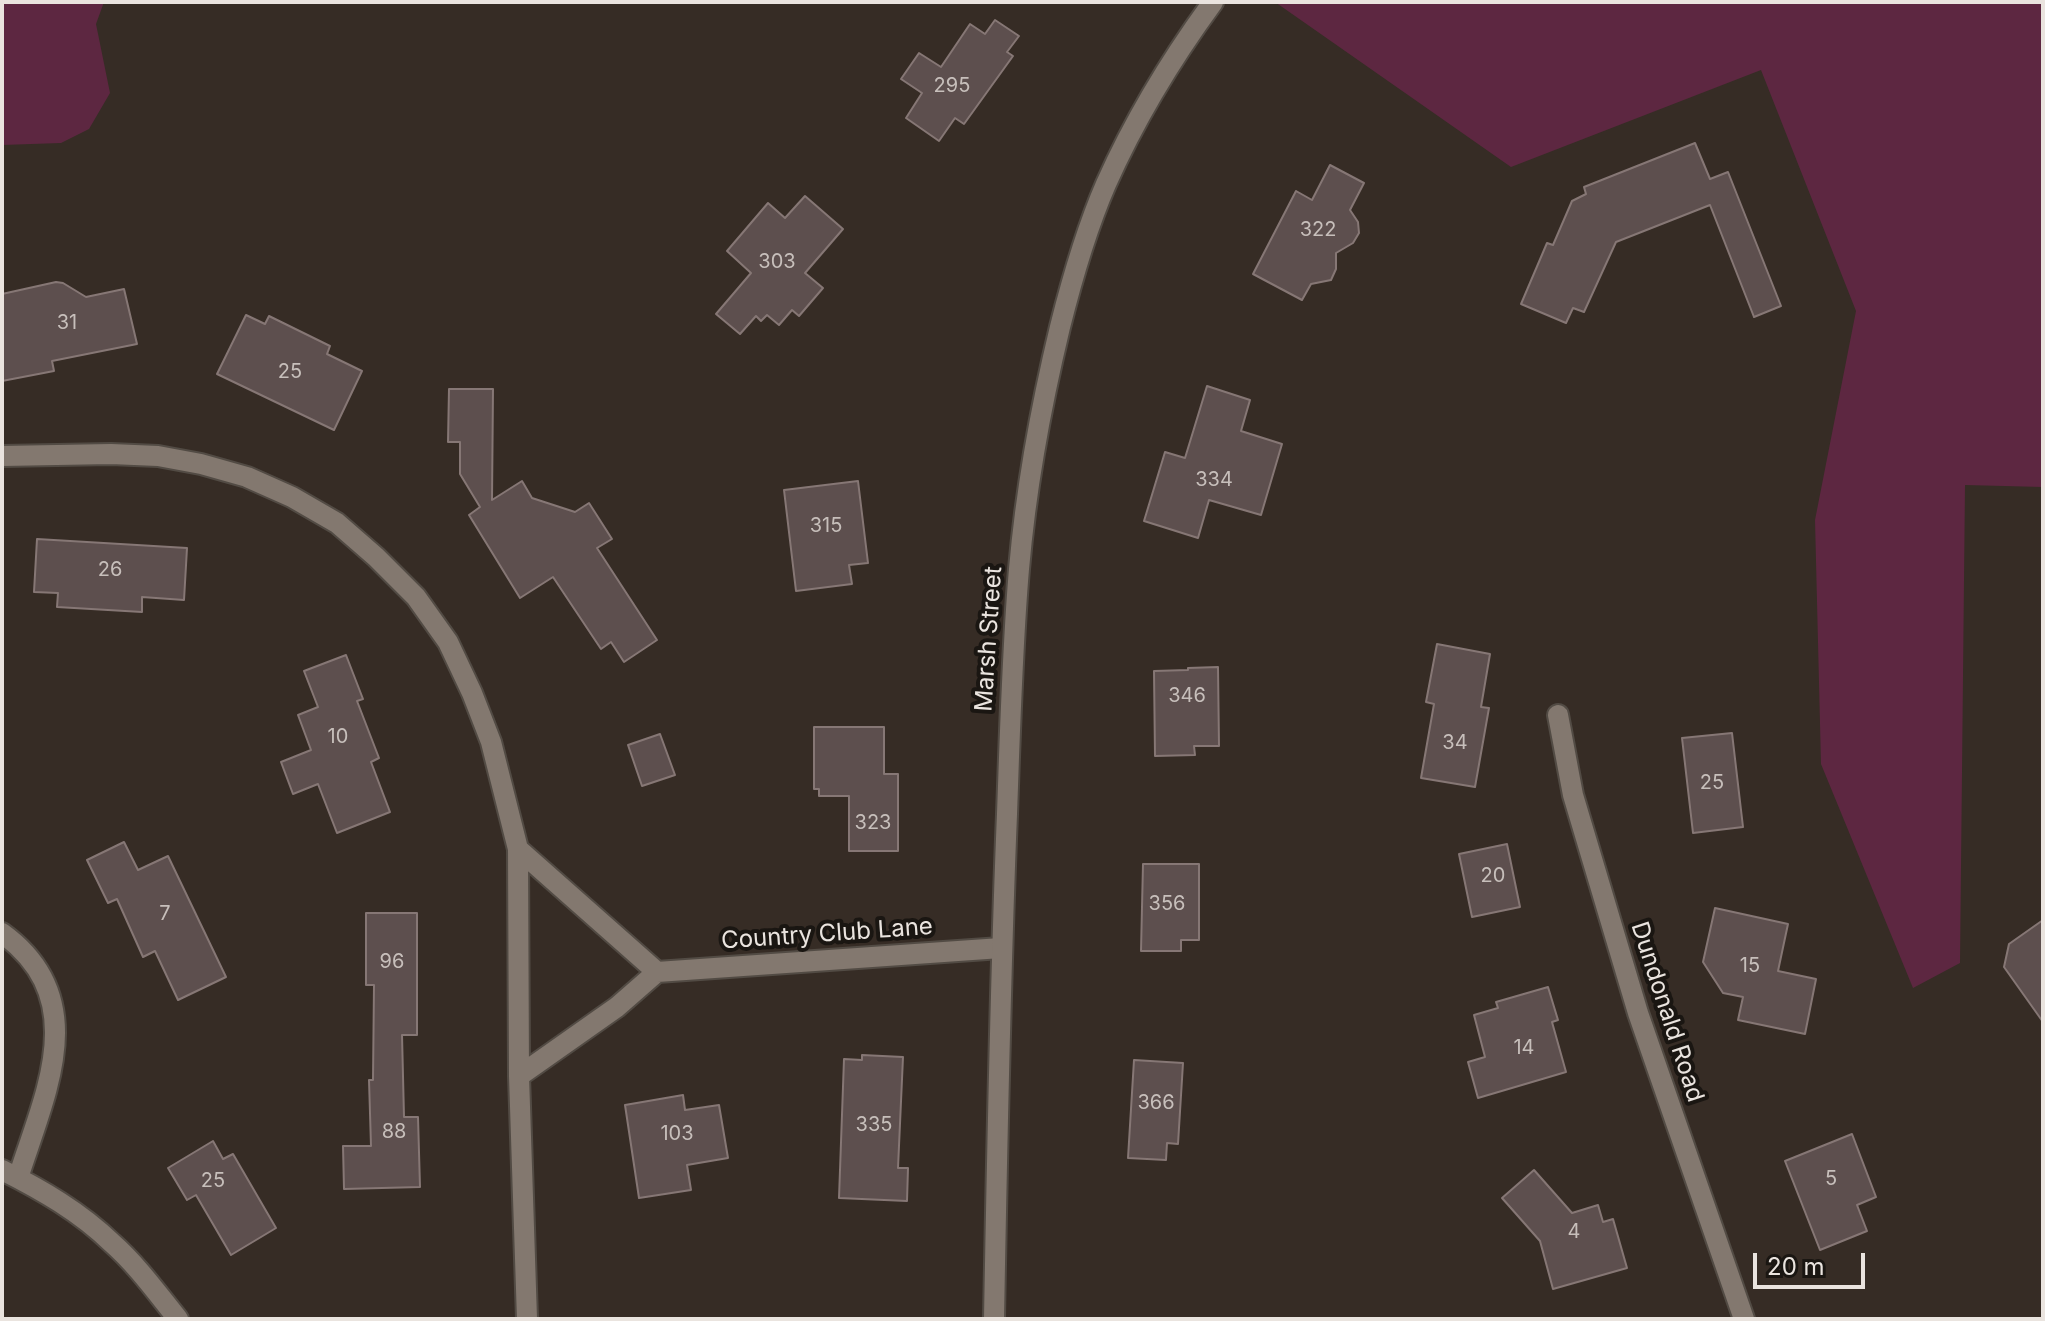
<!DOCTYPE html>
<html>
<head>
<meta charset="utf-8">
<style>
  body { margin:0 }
  #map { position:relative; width:2045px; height:1321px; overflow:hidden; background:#362c25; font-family:Inter,sans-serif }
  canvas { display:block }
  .frame { position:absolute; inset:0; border:4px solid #eae4df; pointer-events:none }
  .scale { position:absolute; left:1753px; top:1253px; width:112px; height:36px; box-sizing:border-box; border:4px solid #eae4df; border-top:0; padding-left:10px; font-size:24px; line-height:28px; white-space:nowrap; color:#eae4df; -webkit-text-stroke:6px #1a1612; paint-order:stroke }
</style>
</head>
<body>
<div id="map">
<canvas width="2045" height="1321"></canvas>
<div class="frame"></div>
<div class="scale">20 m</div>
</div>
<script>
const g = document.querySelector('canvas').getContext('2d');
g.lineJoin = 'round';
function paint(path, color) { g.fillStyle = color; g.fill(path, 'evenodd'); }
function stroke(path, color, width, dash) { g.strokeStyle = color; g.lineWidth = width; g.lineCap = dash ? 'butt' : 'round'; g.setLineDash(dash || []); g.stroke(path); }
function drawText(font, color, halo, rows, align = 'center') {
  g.font = font + ' Inter,sans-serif'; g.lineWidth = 8; g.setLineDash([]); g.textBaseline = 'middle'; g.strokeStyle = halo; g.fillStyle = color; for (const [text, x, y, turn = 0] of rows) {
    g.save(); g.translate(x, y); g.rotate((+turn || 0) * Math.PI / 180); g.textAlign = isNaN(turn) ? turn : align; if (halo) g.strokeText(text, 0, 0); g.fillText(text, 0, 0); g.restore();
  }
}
const green = new Path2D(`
  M 2,2 L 104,2 L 96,24 L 110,93 L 89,129 L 61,143 L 2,145 Z
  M 1275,2 L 2043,2 L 2043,487 L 1965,485 L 1960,963 L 1913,988 L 1821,764 L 1815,520 L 1856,311 L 1761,70 L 1511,167 Z`);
const building = new Path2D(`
  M 995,20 L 1019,36 L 1007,52 L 1013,56 L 964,124 L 955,118 L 939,141 L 906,118 L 922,93 L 901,79 L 919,53 L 941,67 L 970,24 L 985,34 Z
  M 1695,143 L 1710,179 L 1728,172 L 1781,306 L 1754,317 L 1710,205 L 1616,242 L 1584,312 L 1573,308 L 1566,323 L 1521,304 L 1547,243 L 1553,245 L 1572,201 L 1586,194 L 1584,187 Z
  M 1330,165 L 1364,183 L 1350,210 L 1358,222 L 1359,233 L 1353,243 L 1336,253 L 1336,269 L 1331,280 L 1311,284 L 1302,300 L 1253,274 L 1296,191 L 1312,200 Z
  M 805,196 L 843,229 L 805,273 L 823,288 L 799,316 L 792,310 L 779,325 L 767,315 L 761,321 L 756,316 L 740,334 L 716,314 L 751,273 L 727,251 L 768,203 L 785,218 Z
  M 56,282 L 63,283 L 86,297 L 124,289 L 137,344 L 52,361 L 54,371 L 2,381 L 2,294 Z
  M 246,315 L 265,324 L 269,316 L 330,346 L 327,354 L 362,371 L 334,430 L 217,374 Z
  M 1207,386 L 1250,400 L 1241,431 L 1282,444 L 1261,515 L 1209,500 L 1198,538 L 1144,521 L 1165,452 L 1185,458 Z
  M 449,389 L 493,389 L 492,500 L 522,481 L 532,498 L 575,512 L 589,503 L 612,539 L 597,548 L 657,640 L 624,662 L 611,642 L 601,649 L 553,577 L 520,598 L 469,515 L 480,507 L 460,474 L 460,442 L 448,442 Z
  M 858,481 L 868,563 L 849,565 L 852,584 L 796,591 L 784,490 Z
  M 37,539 L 187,548 L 184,600 L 142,597 L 142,612 L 57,607 L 58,593 L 34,592 Z
  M 1437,644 L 1490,654 L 1481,707 L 1489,708 L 1475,787 L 1421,778 L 1434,704 L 1426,702 Z
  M 346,655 L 363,699 L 357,701 L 379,758 L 371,762 L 390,812 L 337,833 L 318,784 L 293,794 L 281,762 L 311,750 L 298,715 L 318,707 L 304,671 Z
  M 1218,667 L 1219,746 L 1194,746 L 1195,755 L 1155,756 L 1154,671 L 1188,670 L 1188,668 Z
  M 814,727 L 884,727 L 884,774 L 898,774 L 898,851 L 849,851 L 849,796 L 819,796 L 819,789 L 814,789 Z
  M 1732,733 L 1743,827 L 1693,833 L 1682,738 Z
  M 660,734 L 675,775 L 642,786 L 628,745 Z
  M 124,842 L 138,870 L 168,856 L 226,977 L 178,1000 L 155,951 L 143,957 L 117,899 L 108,903 L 87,860 Z
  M 1507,844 L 1520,907 L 1472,917 L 1459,854 Z
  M 1143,864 L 1199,864 L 1199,940 L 1181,940 L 1181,951 L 1141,951 Z
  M 1715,908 L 1788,924 L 1778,971 L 1816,979 L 1805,1034 L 1738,1020 L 1743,997 L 1723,993 L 1703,962 Z
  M 366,913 L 417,913 L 417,1035 L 402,1035 L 404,1117 L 418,1117 L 420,1187 L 344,1189 L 343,1146 L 371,1146 L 369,1080 L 373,1080 L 374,985 L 366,985 Z
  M 2043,920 L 2043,1022 L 2004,967 L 2009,944 Z
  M 1548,987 L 1558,1020 L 1552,1022 L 1566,1072 L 1478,1098 L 1468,1062 L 1485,1057 L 1474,1015 L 1498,1008 L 1496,1002 Z
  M 862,1055 L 903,1057 L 898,1168 L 908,1168 L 907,1201 L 839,1198 L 844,1059 L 862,1060 Z
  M 1134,1060 L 1183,1063 L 1178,1144 L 1167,1143 L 1166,1160 L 1128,1158 Z
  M 683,1095 L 685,1110 L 719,1105 L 728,1158 L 687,1165 L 691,1190 L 639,1198 L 625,1105 Z
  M 1852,1134 L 1876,1197 L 1857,1205 L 1867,1231 L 1820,1250 L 1785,1161 Z
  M 213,1141 L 223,1159 L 233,1154 L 276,1228 L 231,1255 L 196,1195 L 187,1200 L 168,1168 Z
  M 1534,1170 L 1572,1213 L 1598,1205 L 1603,1222 L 1613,1219 L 1627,1268 L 1553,1289 L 1540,1241 L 1502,1198 Z`);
const minor = new Path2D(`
  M 2,456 L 111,454 L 158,456 L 201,464 L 247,477 L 292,497 L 337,523 L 376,557 L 416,597 L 448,642 L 472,693 L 491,742 L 518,849 L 519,1076
  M 1558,715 L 1573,795 L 1638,1013 L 1744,1319
  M 518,849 L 657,972
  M 2,933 C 93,999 45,1093 18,1178
  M 2,1170 C 42,1190 80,1212 112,1243 C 137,1265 157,1293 178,1319
  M 527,1319 L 519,1076 L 617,1007 L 657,972 L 1001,948`);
const tertiary = new Path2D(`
  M 994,1319 C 997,1151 1000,982 1007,814 C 1010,732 1012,651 1019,569 C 1026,488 1041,406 1060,327 C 1072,279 1086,230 1106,184 C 1134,121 1172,58 1213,2`);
const numberNames = [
  ["295",952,86],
  ["322",1318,230],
  ["303",777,262],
  ["31",67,323],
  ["25",290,372],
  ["334",1214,480],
  ["315",826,526],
  ["26",110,570],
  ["346",1187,696],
  ["10",338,737],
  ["34",1455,743],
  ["25",1712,783],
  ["323",873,823],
  ["20",1493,876],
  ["356",1167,904],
  ["7",165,914],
  ["96",392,962],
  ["15",1750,966],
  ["14",1524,1048],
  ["366",1156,1103],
  ["335",874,1125],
  ["88",394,1132],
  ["103",677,1134],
  ["5",1831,1179],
  ["25",213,1181],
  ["4",1574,1232]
];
const streetNames = [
  ["Marsh Street",989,639,-86],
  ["Country Club Lane",827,934,-4],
  ["Dundonald Road",1667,1012,72]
];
paint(green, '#5d2741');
paint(building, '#5d4f4e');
stroke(building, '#867775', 2);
stroke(minor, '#524b44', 24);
stroke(tertiary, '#524b44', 24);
stroke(minor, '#83786f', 20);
stroke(tertiary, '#83786f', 20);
drawText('20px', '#c7bfbb', null, numberNames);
drawText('24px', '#eae4df', '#1a1612', streetNames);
</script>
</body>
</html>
